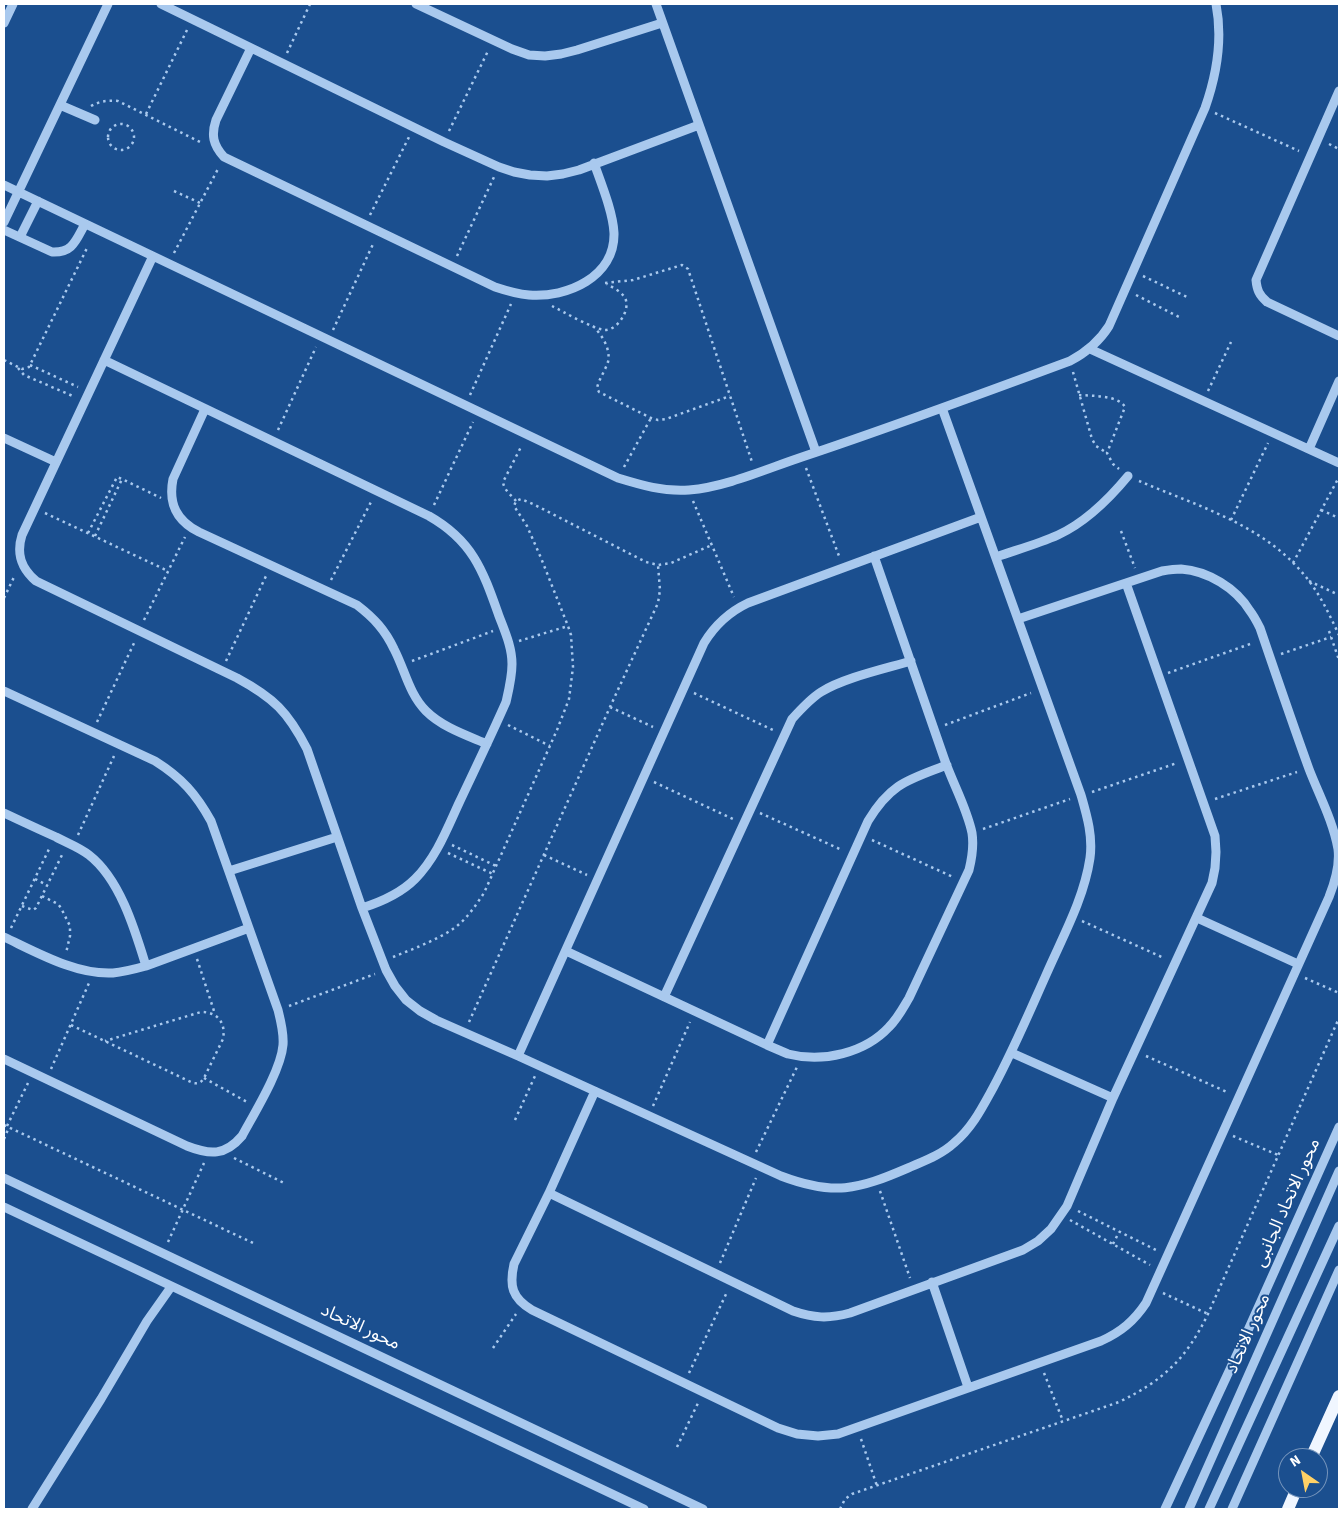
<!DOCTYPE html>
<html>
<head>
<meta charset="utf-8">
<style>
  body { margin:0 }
  #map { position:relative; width:1343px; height:1513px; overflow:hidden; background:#1b4f8f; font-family:"Source Sans 3",sans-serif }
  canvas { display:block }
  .frame { position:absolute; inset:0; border:5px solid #fff; pointer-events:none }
  .north { position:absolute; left:1278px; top:1448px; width:50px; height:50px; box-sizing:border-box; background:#1b4f8f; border:1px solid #7695bc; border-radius:50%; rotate:327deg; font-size:14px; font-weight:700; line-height:20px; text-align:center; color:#fff }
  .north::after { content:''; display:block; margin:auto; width:18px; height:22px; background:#ffd166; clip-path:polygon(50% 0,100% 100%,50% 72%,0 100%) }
</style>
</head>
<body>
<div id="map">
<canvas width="1343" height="1513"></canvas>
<div class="frame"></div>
<div class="north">N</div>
</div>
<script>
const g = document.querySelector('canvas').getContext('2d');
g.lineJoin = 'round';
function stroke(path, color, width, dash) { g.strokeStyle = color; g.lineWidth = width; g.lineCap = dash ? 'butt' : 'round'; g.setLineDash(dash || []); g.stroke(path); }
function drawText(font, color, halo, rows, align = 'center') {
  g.font = font + ' "Source Sans 3","Noto Sans Arabic",sans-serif'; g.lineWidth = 4; g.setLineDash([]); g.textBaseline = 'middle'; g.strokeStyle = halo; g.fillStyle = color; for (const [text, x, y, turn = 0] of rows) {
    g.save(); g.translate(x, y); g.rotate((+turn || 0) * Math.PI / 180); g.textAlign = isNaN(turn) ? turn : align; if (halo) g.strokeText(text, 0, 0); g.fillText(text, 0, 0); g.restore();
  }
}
const path = new Path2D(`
  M 287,53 L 310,4
  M 91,106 C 100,101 108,100 118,101 L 202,143
  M 1215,113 L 1299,151
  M 146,114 L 187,30
  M108 137a13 13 0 1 1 26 0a13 13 0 1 1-26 0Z
  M 449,131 L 488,51
  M 1329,144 L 1339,149
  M 174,191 L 200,203
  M 370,215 L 409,137
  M 174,253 L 219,167
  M 457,256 L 494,177
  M 1143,276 L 1189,298
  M 605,283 L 633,280 L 682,265 L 688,269 L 752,462
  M 1136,295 L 1179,317
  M 552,306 C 564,312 593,329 605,330 C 618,330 631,309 625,298 C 621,291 613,288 607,284
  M 593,326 C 602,335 611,349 608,362 C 605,371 599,379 597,388 L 599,392 L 651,418 L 658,420 L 666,419 L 730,396
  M 333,330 L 374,242
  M 4,360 L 22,369 L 29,367 L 88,246
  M 30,365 L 78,387
  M 18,368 L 24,375 L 75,397
  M 1073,372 L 1092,439 L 1096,446 L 1107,453
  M 1208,391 L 1231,342
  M 470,395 L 511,304
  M 1079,395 C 1092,396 1118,395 1125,407 L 1107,453 L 1113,464 L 1119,469
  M 278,430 L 316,347
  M 624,467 L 651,418
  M 806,468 L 839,556
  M 1139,481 C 1200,507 1268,526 1309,581 C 1322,598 1330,616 1339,635
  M 516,501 C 511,495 504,490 503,482 L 522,445
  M 693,501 L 734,597
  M 434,505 L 473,422
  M 1321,510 L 1339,518
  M 45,513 L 168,571
  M 1231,520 L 1268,443
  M 1121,531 L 1135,568
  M 88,533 L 117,477 L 122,479 L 161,498
  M 95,536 L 122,479
  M 1293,563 L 1339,477
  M 331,580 L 372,500
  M 1309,581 L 1339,595
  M 4,598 L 15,575
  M 144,620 L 185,537
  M 1329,631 L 1339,660
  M 519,641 L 568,626
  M 1281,654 L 1331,637
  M 226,661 L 266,576
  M 412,661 L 493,631
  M 1168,673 L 1253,643
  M 694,693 L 775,731
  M 610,707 L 653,727
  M 97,722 L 135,641
  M 508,725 L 550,746
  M 945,725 L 1031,693
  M 654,782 L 733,819
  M 1092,792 L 1177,763
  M 1215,799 L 1297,772
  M 760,813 L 842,850
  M 983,829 L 1070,799
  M 78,835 L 114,756
  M 872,840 L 953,877
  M 452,845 L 496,866
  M 448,853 L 493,874
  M 544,855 L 587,875
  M 35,879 L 47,885
  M 42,896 L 58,904 L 61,908 L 70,926 L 70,936 L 66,953
  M 22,906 L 33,910 L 36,908 L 63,853
  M 1082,921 L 1164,958
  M 11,928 L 50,847
  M 393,957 C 415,948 438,940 457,926 C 468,917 476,905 484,893 L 557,730 L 569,699 L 573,667 L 571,635 L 568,626 L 541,558 L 527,526 L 514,506 L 516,501 L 521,499 L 533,504 L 646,562 L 658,565 L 671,563 L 712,545
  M 197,959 L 215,1014
  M 1305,978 L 1339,993
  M 289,1006 L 375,974
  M 469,1022 L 610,707 L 658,603 L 660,590 L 658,565
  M 71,1025 L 193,1083 C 198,1084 201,1083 204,1078 L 223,1039 C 226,1023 218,1012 201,1012 L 105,1041
  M 1146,1056 L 1227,1092
  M 51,1069 L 89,983
  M 204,1078 L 247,1102
  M 653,1106 L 690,1022
  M 515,1120 L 535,1076
  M 4,1125 L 253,1243
  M 7,1126 L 28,1083
  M 1233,1136 L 1278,1155
  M 4,1139 L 9,1127
  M 756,1152 L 797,1067
  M 234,1158 L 284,1183
  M 880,1191 L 910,1278
  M 1078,1211 L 1156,1250
  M 1070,1220 L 1150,1265
  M 168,1242 L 204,1163
  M 1113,1244 L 1119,1232
  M 720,1263 L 756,1178
  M 1163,1293 L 1208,1314
  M 493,1348 L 516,1314
  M 689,1373 L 727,1292
  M 1044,1373 L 1063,1421
  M 861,1439 L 877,1486
  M 677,1447 L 698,1403
  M 840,1509 L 845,1499 L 852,1494 L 1119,1402 C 1164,1380 1186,1359 1208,1314 L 1339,1018`);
const minor = new Path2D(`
  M 161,4 L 444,142 L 499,167 L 514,172 L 530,175 L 547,176 L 563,174 L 579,170 L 699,125
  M 416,4 L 512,49 L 529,55 L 545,56 L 561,54 L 577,50 L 662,23
  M 656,4 L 816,452
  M 4,23 L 13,4
  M 251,48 L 216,120 C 211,135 213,145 224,157 L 495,287 C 507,291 517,294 529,295 C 567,298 615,277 614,233 C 613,212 601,183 594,163
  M 1339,91 L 1256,280 C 1257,290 1259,295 1267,302 L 1339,336
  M 60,105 L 95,120
  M 4,185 L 618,478 C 641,485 664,492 689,490 C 726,487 766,469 802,457 C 892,427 981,394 1070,361 C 1087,352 1099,342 1109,326 L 1205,108 C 1217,74 1223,40 1216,4
  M 4,222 L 108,4
  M 4,230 L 52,252 C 73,253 76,240 85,224
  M 20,237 L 38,201
  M 153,256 L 22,535 C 16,554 21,568 36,581 L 237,678 C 274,698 288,712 307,749 L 362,908 L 386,970 L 395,986 L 406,1000 L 420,1011 L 436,1020 L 518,1056 L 781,1176 C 834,1196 857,1190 908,1168 C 924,1161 941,1155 954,1143 C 972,1128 982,1108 993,1088 C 1013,1051 1029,1013 1046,975 C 1062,938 1084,899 1090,858 C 1093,836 1087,816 1081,795 L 942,408
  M 1090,349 L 1339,463
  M 104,360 L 429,516 C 473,541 483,571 499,616 C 505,632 512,647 512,664 C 512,677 509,689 506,702 C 491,736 475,769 459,803 C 447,829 436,858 415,879 C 400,894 381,902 362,908
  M 205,409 L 173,479 C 168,504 177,521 199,532 L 357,605 C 374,618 385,630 394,649 C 405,670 409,694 426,711 C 442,727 466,735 487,744
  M 4,438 L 56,462
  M 1309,449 L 1339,381
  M 996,557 C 1016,550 1038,544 1058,535 C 1086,522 1109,499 1128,476
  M 4,691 L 155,761 C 182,778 196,794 211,821 L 278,1010 C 281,1022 284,1033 283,1045 C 281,1070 255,1112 242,1136 C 225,1156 210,1155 187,1146 L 4,1059
  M 4,813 C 21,821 38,829 56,837 C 67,843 79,847 89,855 C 120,879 135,930 146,966
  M 229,871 L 337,837
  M 1197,918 L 1298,964
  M 4,937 C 36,952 76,975 113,973 C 124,972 135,969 146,966 L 249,928
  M 566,951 L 767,1045 C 774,1048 781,1051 788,1054 C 823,1063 865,1053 889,1027 C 898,1018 903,1008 909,998 L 969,870 C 972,858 974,846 972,833 C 967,808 952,782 944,758 C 921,690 897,623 874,556
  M 664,997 L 792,719 C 801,709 810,699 821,692 C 843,678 884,669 911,661
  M 767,1045 L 868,821 C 891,783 908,780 947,765
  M 1012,1053 L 1113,1098
  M 518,1056 L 704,643 C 715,625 729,612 748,603 L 981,517
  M 595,1091 L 549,1193 L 514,1264 C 509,1286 512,1298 532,1310 L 778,1428 L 797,1434 L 818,1436 L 838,1434 L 1101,1341 C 1121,1332 1134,1321 1146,1303 L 1329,897 C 1335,882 1340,865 1338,849 C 1333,821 1319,795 1309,769 C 1292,722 1276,675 1260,628 C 1257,622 1254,616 1250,611 C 1236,588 1208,571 1181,569 C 1175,569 1168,570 1162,571 L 1018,619
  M 4,1178 L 703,1509
  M 549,1193 L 793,1311 C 814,1318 828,1319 850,1313 L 1023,1250 L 1038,1241 L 1051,1229 L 1067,1206 L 1113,1098 L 1212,883 L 1215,868 L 1216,852 L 1215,836 L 1126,583
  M 4,1207 L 644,1509
  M 932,1282 L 968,1387
  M 32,1509 L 101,1399 L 147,1321 L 171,1287
  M 1165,1509 L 1245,1337 L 1339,1127
  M 1189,1509 L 1339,1171
  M 1209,1509 L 1339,1226
  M 1232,1509 L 1339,1270`);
const major = new Path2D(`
  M 1311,1458 L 1339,1396
  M 1288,1509 L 1297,1488`);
const streetNames = [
  ["محور الاتحاد الجانبى",1288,1203,-66],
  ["محور الاتحاد",360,1328,25],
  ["محور الاتحاد",1249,1334,-66]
];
stroke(path, '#a9c9ee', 2.5, [2.5, 4]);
stroke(minor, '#a9c9ee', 9);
stroke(major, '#f0f6ff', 12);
drawText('18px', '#fff', '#1b4f8f', streetNames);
</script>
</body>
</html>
